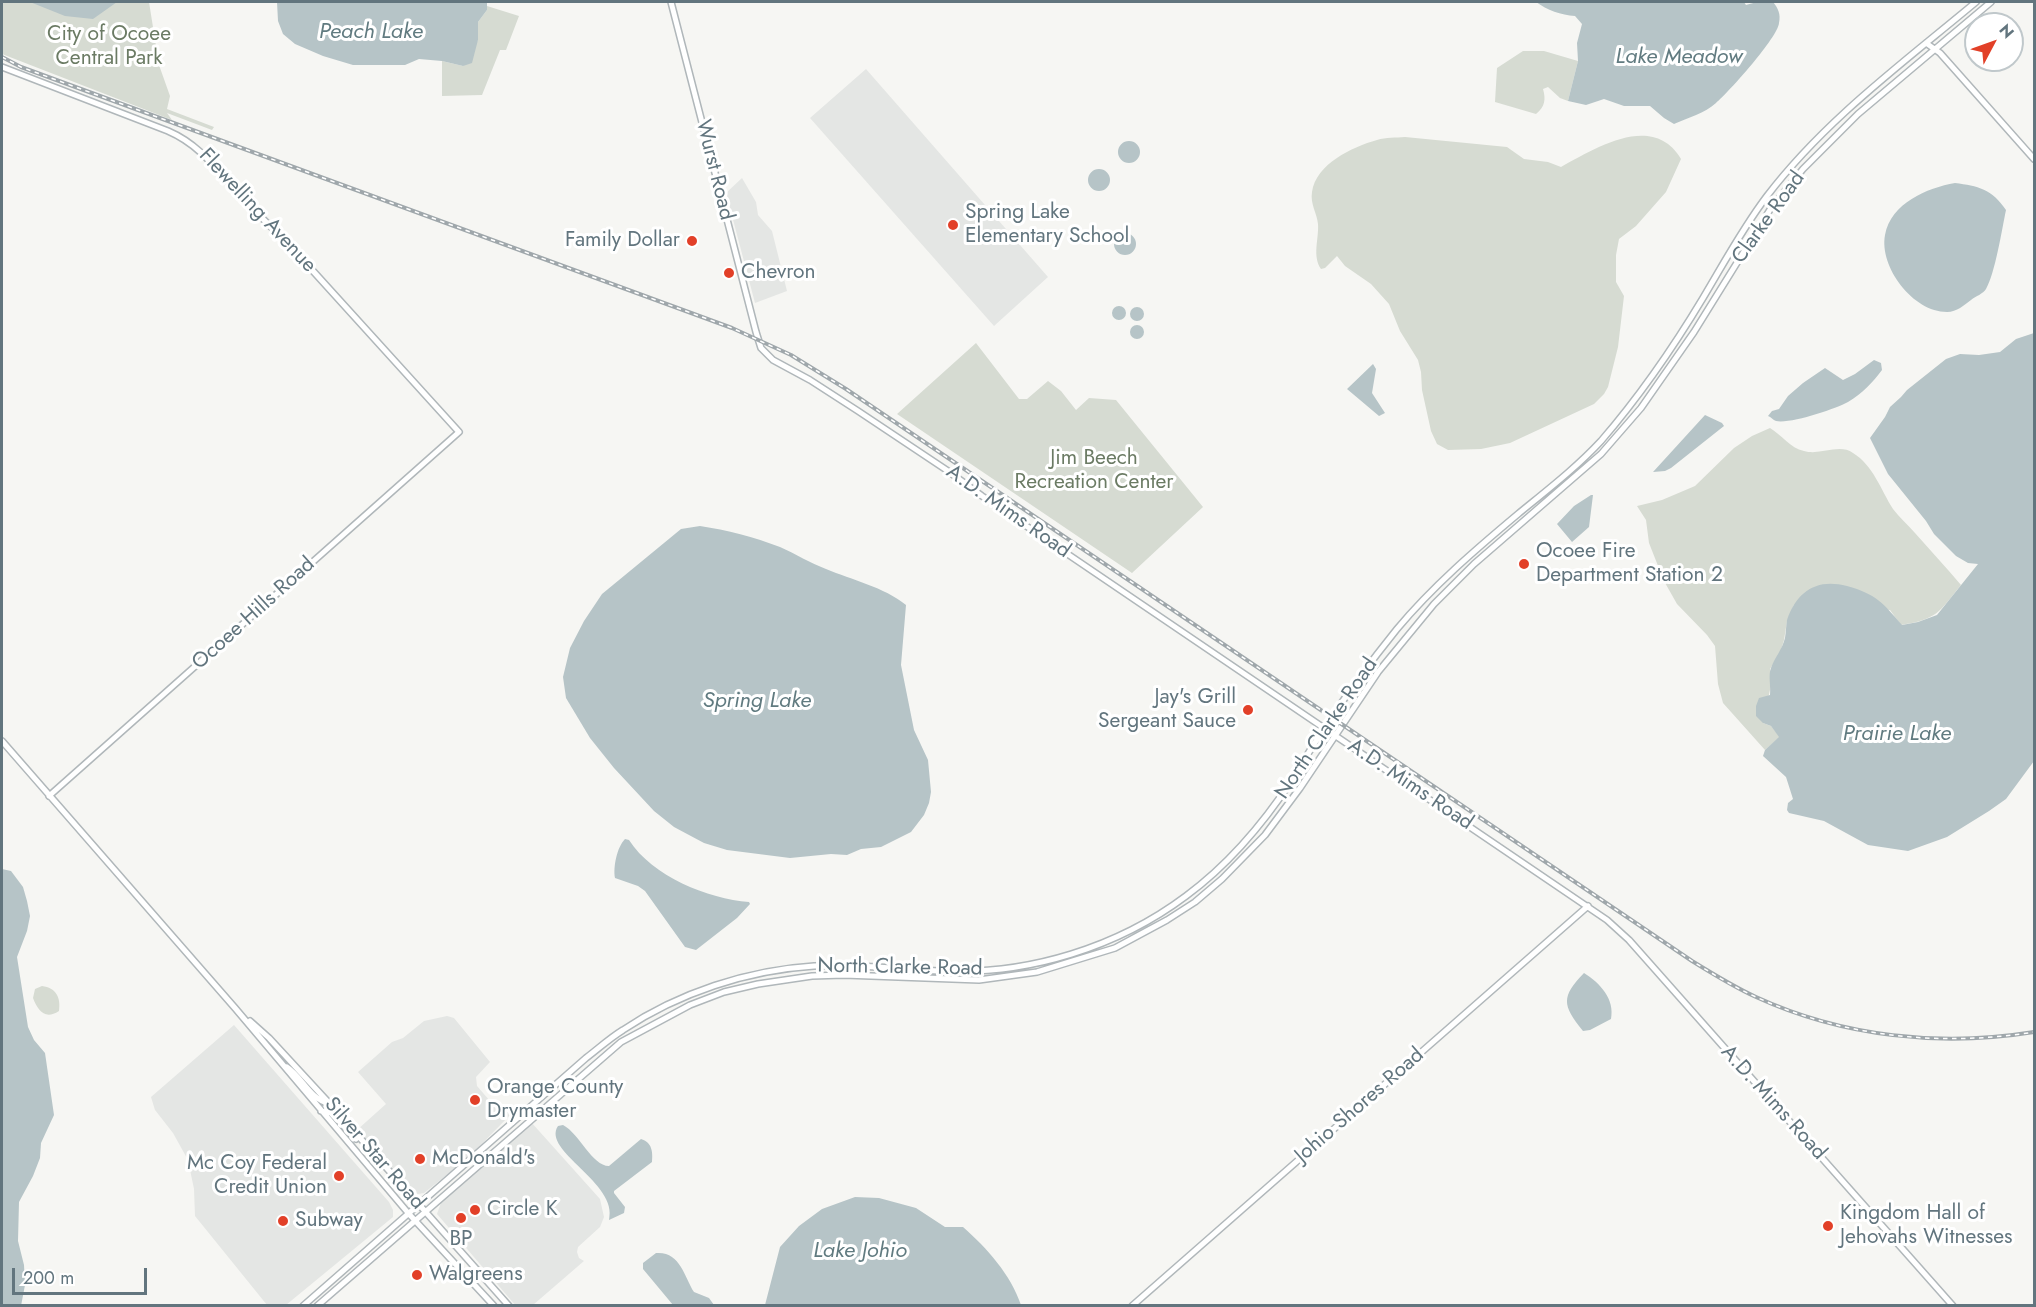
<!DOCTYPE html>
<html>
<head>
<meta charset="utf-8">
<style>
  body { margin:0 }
  #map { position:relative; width:2036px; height:1307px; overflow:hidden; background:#f6f6f3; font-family:Jost,sans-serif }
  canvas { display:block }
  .frame { position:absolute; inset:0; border:3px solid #62757e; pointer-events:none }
  .north { position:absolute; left:1964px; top:12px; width:60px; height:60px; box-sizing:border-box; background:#fff; border:2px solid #c0c8cb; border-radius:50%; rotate:49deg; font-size:16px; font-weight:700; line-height:24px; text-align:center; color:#62757e }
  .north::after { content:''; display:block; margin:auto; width:21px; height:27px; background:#e24028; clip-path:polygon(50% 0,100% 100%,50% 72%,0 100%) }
  .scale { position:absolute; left:12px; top:1268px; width:135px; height:27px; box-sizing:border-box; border:3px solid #62757e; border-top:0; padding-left:8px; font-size:18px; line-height:21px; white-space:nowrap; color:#62757e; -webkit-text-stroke:4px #fff; paint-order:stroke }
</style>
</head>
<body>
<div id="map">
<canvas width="2036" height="1307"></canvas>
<div class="frame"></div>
<div class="north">N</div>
<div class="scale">200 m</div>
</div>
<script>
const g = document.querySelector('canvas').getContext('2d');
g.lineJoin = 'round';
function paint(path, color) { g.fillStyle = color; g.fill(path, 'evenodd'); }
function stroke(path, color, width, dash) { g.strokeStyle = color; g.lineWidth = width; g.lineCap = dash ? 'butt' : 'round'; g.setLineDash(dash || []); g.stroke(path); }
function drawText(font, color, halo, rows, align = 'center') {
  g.font = font + ' Jost,sans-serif'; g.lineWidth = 6; g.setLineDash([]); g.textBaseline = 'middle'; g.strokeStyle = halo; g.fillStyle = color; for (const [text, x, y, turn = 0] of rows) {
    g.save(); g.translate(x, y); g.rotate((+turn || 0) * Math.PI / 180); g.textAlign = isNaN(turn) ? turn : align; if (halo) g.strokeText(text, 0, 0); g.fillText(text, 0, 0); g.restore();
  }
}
const built = new Path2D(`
  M 866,69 L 1048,277 L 994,326 L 810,118 Z
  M 742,178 L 756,202 L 758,215 L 772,231 L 787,291 L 755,303 L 726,193 Z
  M 447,1016 L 454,1018 L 490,1062 L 476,1077 L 477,1086 L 490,1101 L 512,1113 L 468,1158 L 424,1193 L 418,1194 L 413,1192 L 357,1130 L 386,1104 L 358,1072 L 392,1042 L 403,1038 L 424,1021 Z
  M 234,1025 L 389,1202 L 393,1210 L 393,1217 L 286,1305 L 267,1305 L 195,1216 L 194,1189 L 188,1160 L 173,1133 L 155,1110 L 151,1097 Z
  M 531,1122 L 600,1199 L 604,1217 L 600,1227 L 578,1247 L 577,1252 L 579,1258 L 584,1261 L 533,1305 L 516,1306 L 437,1214 L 442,1200 Z`);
const green = new Path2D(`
  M 2,2 L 149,2 L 159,65 L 170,96 L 167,109 L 214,127 L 212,130 L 167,113 L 172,120 L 2,54 Z
  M 487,6 L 519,16 L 506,50 L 500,50 L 482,95 L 442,96 L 442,61 L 463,66 L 478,40 L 478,22 L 487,10 Z
  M 1523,51 L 1544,51 L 1578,61 L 1568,101 L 1560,98 L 1548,87 L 1543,89 C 1546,99 1545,107 1536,114 L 1495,102 L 1497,68 Z
  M 1405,137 L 1507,147 L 1524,159 L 1548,162 L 1561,167 C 1596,148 1653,112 1681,159 L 1666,192 L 1636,226 L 1619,239 L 1616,255 L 1616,282 L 1624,296 L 1618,347 L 1608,387 L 1604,394 L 1594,404 L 1510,443 L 1481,449 L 1448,450 L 1437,444 L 1431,431 L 1422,390 L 1421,372 L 1418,360 L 1400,331 L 1389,304 L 1371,284 L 1345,266 L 1337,256 L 1325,268 L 1321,269 C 1312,256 1319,239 1318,224 C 1317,213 1310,204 1312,192 C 1316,164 1352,147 1377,140 C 1386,137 1396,138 1405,137 Z
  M 976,343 L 1019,399 L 1027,399 L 1048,381 L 1061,391 L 1076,410 L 1089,398 L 1116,400 L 1203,507 L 1132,573 L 897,414 Z
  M 1770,428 C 1782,435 1790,448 1804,451 C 1820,456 1839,443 1853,453 C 1873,465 1881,490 1893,509 C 1899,517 1908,525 1915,533 C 1930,550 1946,567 1961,585 C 1939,612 1938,619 1901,625 L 1890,610 L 1794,605 L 1787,621 L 1784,640 L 1780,653 L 1770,669 L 1771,685 L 1763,723 L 1771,726 L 1780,737 L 1765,750 L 1723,703 L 1718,684 L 1715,646 L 1707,635 L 1677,604 L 1664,581 L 1649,543 L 1646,520 L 1637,506 L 1662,500 L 1695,486 L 1734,448 L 1752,436 Z
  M 42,986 C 56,988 61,997 59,1011 C 45,1020 38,1011 33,998 L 35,989 Z`);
const water = new Path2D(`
  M 30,2 L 117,2 L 93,19 L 65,16 Z
  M 277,2 L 487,2 L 487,10 L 478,22 L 478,40 L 472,63 L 463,66 L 442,61 L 419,59 L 405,65 L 353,65 L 323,56 L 295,44 L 283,34 L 278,21 Z
  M 1536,2 L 1744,2 L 1746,5 L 1757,2 L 1773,2 C 1778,8 1781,14 1779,23 C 1778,37 1729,92 1716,103 C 1705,113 1688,118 1674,124 L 1664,118 L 1650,106 L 1624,106 L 1604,99 L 1586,105 L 1568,101 L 1578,61 L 1577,43 L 1582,24 L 1575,16 C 1561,15 1547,10 1536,2 Z
  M1118 152a11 11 0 1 1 22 0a11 11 0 1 1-22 0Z
  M1088 180a11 11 0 1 1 22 0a11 11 0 1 1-22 0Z
  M 1955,183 C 1978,186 1992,189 2006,210 C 2002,229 1995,274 1986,289 C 1983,294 1976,296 1971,300 C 1964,305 1957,312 1947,312 C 1913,312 1879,267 1885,235 C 1891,203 1927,188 1955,183 Z
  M1114 244a11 11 0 1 1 22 0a11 11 0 1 1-22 0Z
  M1112 313a7 7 0 1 1 14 0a7 7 0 1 1-14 0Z
  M1130 314a7 7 0 1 1 14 0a7 7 0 1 1-14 0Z
  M1130 332a7 7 0 1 1 14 0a7 7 0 1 1-14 0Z
  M 2034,333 L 2034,761 L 2006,799 L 1989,811 L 1947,837 L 1908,851 L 1868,845 L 1824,821 L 1789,813 L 1787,810 L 1788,803 L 1793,799 L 1786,777 L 1763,756 L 1765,750 L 1779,737 L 1771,726 L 1763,723 L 1756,716 L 1756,706 L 1759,698 L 1770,695 C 1771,686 1768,675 1771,668 C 1775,657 1782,650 1785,638 C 1786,632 1786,626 1787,620 C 1797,591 1817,578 1847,586 C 1876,594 1883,603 1902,625 L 1918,622 L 1937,615 L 1978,564 L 1968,563 L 1956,556 L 1934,534 L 1926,521 L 1888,474 L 1870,438 L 1885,417 L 1890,407 L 1901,397 L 1907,390 L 1946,359 L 1960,354 L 1979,355 L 2000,352 L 2016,339 Z
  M 1874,360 L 1881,363 L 1882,370 C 1873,382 1862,394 1848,402 C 1835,409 1791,424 1776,421 C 1773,420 1771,417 1768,416 L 1772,411 L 1779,409 L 1788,396 L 1803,383 L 1825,368 L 1843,380 L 1855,374 Z
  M 1373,364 L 1376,369 L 1372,393 L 1385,413 L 1379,416 L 1347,389 Z
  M 1705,415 L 1722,423 L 1724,426 L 1671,468 L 1665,471 L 1653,472 Z
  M 1591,495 L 1593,495 L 1589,527 L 1572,542 L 1557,524 L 1574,506 Z
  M 700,526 C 727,530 754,537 780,547 C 796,554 810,563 826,569 C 852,580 884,587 906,605 L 901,665 L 914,730 L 928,760 L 931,792 L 929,803 L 924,815 L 911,832 L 881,847 L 861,849 L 847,855 L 831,854 L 790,858 L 727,850 L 704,843 L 674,827 L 654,811 L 614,768 L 590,738 L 566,698 L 563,677 L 570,648 L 584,621 L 602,594 L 681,529 Z
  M 625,839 L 629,840 C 652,876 708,899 749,902 L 750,904 L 737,918 L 696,950 L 685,947 L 645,891 L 638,886 L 615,878 C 613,867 617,847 625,839 Z
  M 2,869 L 11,871 L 23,887 L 27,901 L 30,916 L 27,931 L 17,957 L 28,1027 L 34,1040 L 45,1053 L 54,1115 L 41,1143 L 40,1158 L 33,1176 L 19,1202 L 18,1241 L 24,1265 L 25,1285 L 21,1306 L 2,1305 Z
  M 1584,973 C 1600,983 1615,999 1611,1019 L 1590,1030 L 1583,1031 C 1562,1005 1561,997 1584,973 Z
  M 563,1125 C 580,1134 592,1166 609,1166 L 641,1139 C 652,1142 653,1152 652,1162 L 614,1191 L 614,1193 L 625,1207 L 624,1213 L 609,1220 C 619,1183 541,1151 558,1126 Z
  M 855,1197 L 879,1198 L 916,1208 L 945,1227 L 963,1227 C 987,1248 1011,1275 1021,1305 L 765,1305 L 780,1247 L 799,1226 L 822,1209 Z
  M 656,1253 C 680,1251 684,1276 694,1292 L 709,1298 L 714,1305 L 673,1305 L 643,1269 L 643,1263 Z`);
const secondary = new Path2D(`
  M 671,2 L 756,332 L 761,348 L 773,360 L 810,380 L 858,411 L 948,471 L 982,496 L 1607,920 L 1629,940 L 1953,1306
  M 1926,43 L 1940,53 L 2034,159
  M 2,67 L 168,131 C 198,144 213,165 234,189 C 250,206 266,223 284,239 L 459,432 L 49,796
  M 2,741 L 235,1008 L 409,1214 L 494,1306
  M 250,1021 L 269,1038 L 329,1103 L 509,1306
  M 287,1067 C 301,1076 311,1100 328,1103
  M 321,1111 L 331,1113 L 356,1139
  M 303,1306 L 586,1058 C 599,1048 610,1038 623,1030 C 678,993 748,970 814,966 C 857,963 900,970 943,971 C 1029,975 1118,947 1186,896 C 1228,865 1263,824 1292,780 C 1303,762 1314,743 1326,726 C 1348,692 1372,660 1397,629 C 1433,586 1475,550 1518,514 C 1546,491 1576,468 1601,441 C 1639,397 1673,348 1703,298 C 1724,263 1742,229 1767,196 C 1825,120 1903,63 1976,2
  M 317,1306 L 621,1042 L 690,1005 L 724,992 L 758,984 L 812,976 L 844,975 L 979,980 L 1037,972 L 1115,948 L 1167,920 L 1195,902 L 1222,879 L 1265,835 L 1300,788 L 1378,672 L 1434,604 L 1474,564 L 1601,454 L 1641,408 L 1694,332 L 1771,208 L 1803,169 L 1858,114 L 1991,2
  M 1132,1306 L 1588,906`);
const rail = new Path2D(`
  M 2,57 L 21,67 L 732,328 L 791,355 L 846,389 L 1692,961 C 1713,974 1734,987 1756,997 C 1843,1037 1941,1047 2034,1032`);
const markers = [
  [953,225,6,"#e24028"],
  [692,241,6,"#e24028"],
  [729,273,6,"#e24028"],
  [1524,564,6,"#e24028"],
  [1248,710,6,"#e24028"],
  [475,1100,6,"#e24028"],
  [420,1159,6,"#e24028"],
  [339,1176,6,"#e24028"],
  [475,1210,6,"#e24028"],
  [461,1218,6,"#e24028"],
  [283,1221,6,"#e24028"],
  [1828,1226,6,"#e24028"],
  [417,1275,6,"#e24028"]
];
const parkNames = [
  ["City of Ocoee",109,35],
  ["Central Park",109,59],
  ["Jim Beech",1094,459],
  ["Recreation Center",1094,483]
];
const streetNames = [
  ["Wurst Road",714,170,76],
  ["Flewelling Avenue",257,211,47],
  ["Clarke Road",1769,218,-54],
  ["A.D. Mims Road",1008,512,35],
  ["Ocoee Hills Road",254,614,-42],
  ["North Clarke Road",1327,729,-56],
  ["A.D. Mims Road",1410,785,34],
  ["North Clarke Road",900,968,1],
  ["A.D. Mims Road",1773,1103,48],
  ["Johio Shores Road",1360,1106,-41],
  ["Silver Star Road",374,1154,49]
];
const poiNames = [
  ["Spring Lake",965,213],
  ["Elementary School",965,237],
  ["Family Dollar",680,241,"right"],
  ["Chevron",741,273],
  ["Ocoee Fire",1536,552],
  ["Department Station 2",1536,576],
  ["Jay's Grill",1236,698,"right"],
  ["Sergeant Sauce",1236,722,"right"],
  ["Orange County",487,1088],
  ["Drymaster",487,1112],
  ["McDonald's",432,1159],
  ["Mc Coy Federal",327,1164,"right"],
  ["Credit Union",327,1188,"right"],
  ["Circle K",487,1210],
  ["Kingdom Hall of",1840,1214],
  ["Jehovahs Witnesses",1840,1238],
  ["Subway",295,1221],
  ["BP",461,1240,"center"],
  ["Walgreens",429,1275]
];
const waterNames = [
  ["Peach Lake",371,33],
  ["Lake Meadow",1679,58],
  ["Spring Lake",757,702],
  ["Prairie Lake",1897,735],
  ["Lake Johio",860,1252]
];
paint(built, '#e4e6e4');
paint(green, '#d6dbd2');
paint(water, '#b6c4c7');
stroke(secondary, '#b0b7ba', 8);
stroke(secondary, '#fff', 5);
stroke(rail, '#9fa7ab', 4);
stroke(rail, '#fff', 1.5, [4.5]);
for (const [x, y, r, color] of markers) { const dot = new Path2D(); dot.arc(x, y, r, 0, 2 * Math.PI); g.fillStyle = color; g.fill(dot); stroke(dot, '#fff', 2); }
drawText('21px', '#6b7b64', '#fff', parkNames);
drawText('21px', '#62757e', '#fff', streetNames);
drawText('21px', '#62757e', '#fff', poiNames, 'left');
drawText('italic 22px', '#617b80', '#fff', waterNames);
</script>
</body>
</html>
